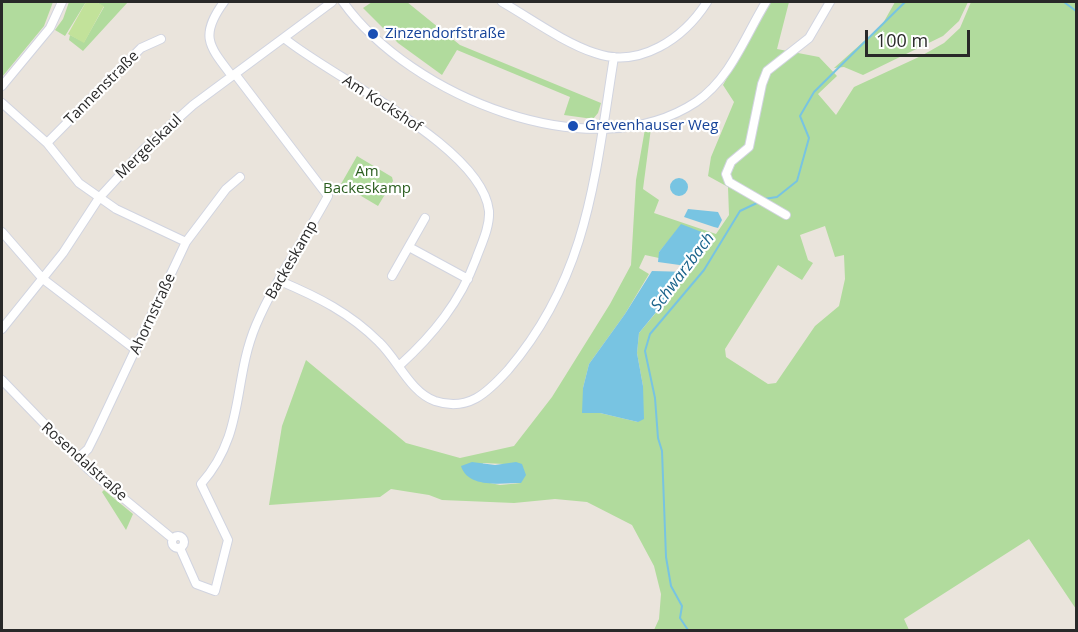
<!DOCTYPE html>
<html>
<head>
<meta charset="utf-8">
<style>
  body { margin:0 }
  #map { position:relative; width:1078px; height:632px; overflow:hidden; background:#eae4dc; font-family:"Open Sans",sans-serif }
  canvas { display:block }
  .frame { position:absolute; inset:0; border:3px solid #292929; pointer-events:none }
  .scale { position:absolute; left:865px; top:30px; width:105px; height:27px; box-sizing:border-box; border:3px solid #292929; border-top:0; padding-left:8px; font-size:18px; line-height:21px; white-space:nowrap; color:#292929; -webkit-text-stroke:4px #fff; paint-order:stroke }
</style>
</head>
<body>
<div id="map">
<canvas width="1078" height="632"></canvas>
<div class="frame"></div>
<div class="scale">100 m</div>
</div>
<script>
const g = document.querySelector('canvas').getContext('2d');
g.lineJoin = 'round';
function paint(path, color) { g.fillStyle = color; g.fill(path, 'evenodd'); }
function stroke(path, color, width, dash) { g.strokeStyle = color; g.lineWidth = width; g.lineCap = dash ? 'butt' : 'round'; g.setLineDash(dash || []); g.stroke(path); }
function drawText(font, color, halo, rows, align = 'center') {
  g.font = font + ' "Open Sans",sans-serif'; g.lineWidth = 4.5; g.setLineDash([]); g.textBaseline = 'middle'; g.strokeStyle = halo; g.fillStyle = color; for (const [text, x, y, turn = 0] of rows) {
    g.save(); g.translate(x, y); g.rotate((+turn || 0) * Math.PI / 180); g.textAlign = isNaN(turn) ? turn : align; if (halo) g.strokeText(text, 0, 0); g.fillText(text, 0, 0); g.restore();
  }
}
const green = new Path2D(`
  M 2,2 L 53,2 L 44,26 L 2,77 Z
  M 69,2 L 86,2 L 65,36 L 55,30 L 63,19 Z
  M 96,2 L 128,2 L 83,51 L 69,40 L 70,35 L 84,42 L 104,7 Z
  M 372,2 L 407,2 L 460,45 L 601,103 L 598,113 L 593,119 L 564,115 L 570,97 L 457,50 L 442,75 L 398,43 L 363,8 Z
  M 770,2 L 789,2 L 777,49 L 819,57 L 837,76 L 818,94 L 836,115 L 854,87 L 921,56 L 944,43 L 960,28 L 971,2 L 1076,2 L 1076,609 L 1029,539 L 904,619 L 909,630 L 654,630 L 659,619 L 661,594 L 654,566 L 632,525 L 587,502 L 555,499 L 514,503 L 442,500 L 429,495 L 391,489 L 380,497 L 269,505 L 282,426 L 306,360 L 406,443 L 460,458 L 514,446 L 552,397 L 610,304 L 631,265 L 636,180 L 645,129 L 651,128 L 643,189 L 659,200 L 654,213 L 716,234 L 729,215 L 728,187 L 708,176 L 711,157 L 734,102 L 723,85 ZM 825,226 L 835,257 L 844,255 L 845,279 L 839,306 L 815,326 L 776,383 L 768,384 L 726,357 L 725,349 L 778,265 L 802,280 L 813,263 L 808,260 L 800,235 ZM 679,228 L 694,267 L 639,333 L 637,353 L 643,386 L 638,422 L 600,413 L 583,388 L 589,364 L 625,314 L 649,274 L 639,268 L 645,255 L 659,258 L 659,252 ZM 483,463 L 504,464 L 521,483 L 500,485 L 475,480 Z
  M 895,2 L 968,2 L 959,21 L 943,36 L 863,75 L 844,67 L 834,68 L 882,25 Z
  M 357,156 L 392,177 L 393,181 L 378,206 L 341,184 Z
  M 104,490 L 133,514 L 126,530 L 102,492 Z`);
const pitch = new Path2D(`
  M 86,2 L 96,2 L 104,6 L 84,43 L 68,34 Z`);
const water = new Path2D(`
  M670 187a9 9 0 1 1 18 0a9 9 0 1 1-18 0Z
  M 688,209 L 718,212 L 722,220 L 718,228 L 714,227 L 684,217 Z
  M 681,224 L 712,236 L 712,240 L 694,267 L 658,262 L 659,252 Z
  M 652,271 L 689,272 L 639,333 L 637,353 L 643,386 L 644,419 L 638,422 L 600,413 L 582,413 L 583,388 L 589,364 L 625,314 Z
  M 472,462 L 495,465 L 516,462 L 522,464 L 526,475 L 521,483 C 503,483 468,489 461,466 Z`);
const stream = new Path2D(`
  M 1064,2 L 1076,11
  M 764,199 L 777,197 L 797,181 L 809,138 L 800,116 L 814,92 L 905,2
  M 688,630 L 680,618 L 682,606 L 671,586 L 666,557 L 662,451 L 658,438 L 655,398 L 645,351 L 650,334 L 704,270 L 740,211 L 759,202`);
const street = new Path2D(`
  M 224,2 C 199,36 209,46 232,76
  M 343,2 C 410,96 592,171 696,102 C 731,78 745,36 766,2
  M 502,2 C 530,18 564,43 595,53 C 640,69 684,38 707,2
  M 284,38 C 332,78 482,146 489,211 C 490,227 481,245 476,259 C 460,302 433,335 400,365
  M 2,86 L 50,28 L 62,2
  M 2,103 L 47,143 L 79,183 L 116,209 L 186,242
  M 47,143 L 141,48 L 161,39
  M 786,215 L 729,182 L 726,174 L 731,162 L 749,147 L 762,84 L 767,71 L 809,38 L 830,2
  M 2,232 L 43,279 L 136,350
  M 409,247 L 468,279
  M 392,276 L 425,218
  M 280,281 C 318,297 350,313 379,342 C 398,360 410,392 435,401 C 468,412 487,393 508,370 C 589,275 595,175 614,57
  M 2,329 L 63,253 L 99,198 L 144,149 L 193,105 L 332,2
  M 2,380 L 89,470 L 173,539
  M 78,458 L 88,449 L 96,433 L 186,242 L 226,189 L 240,177
  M172 542a6 6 0 1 1 12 0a6 6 0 1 1-12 0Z
  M 180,548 L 196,584 L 215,591 L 228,540 L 201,484 C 246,433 232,382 256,325 C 275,280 305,239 328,196 L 235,74`);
const markers = [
  [373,34,6,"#1a4fb4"],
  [573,126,6,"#1a4fb4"]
];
const transitNames = [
  ["Zinzendorfstraße",385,34],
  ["Grevenhauser Weg",585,126]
];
const streetNames = [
  ["Tannenstraße",102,88,-45],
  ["Am Kockshof",382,104,33],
  ["Mergelskaul",149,147,-44],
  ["Backeskamp",292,260,-60],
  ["Ahornstraße",153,314,-65],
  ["Rosendalstraße",84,462,42]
];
const parkNames = [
  ["Am",367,172],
  ["Backeskamp",367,189]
];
const waterNames = [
  ["Schwarzbach",683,272,-53]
];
paint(green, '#b1db9d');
paint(pitch, '#c2e29a');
paint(water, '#78c4e2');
stroke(stream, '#78c4e2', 2);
stroke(street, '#d1d4e0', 10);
stroke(street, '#fff', 8);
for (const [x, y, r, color] of markers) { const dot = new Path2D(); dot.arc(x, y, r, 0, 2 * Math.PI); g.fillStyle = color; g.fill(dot); stroke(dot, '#fff', 2); }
drawText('15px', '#164399', '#fff', transitNames, 'left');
drawText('15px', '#292929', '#fff', streetNames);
drawText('15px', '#2c5e20', '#fff', parkNames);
drawText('italic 16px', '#1a638b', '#fff', waterNames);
</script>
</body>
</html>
